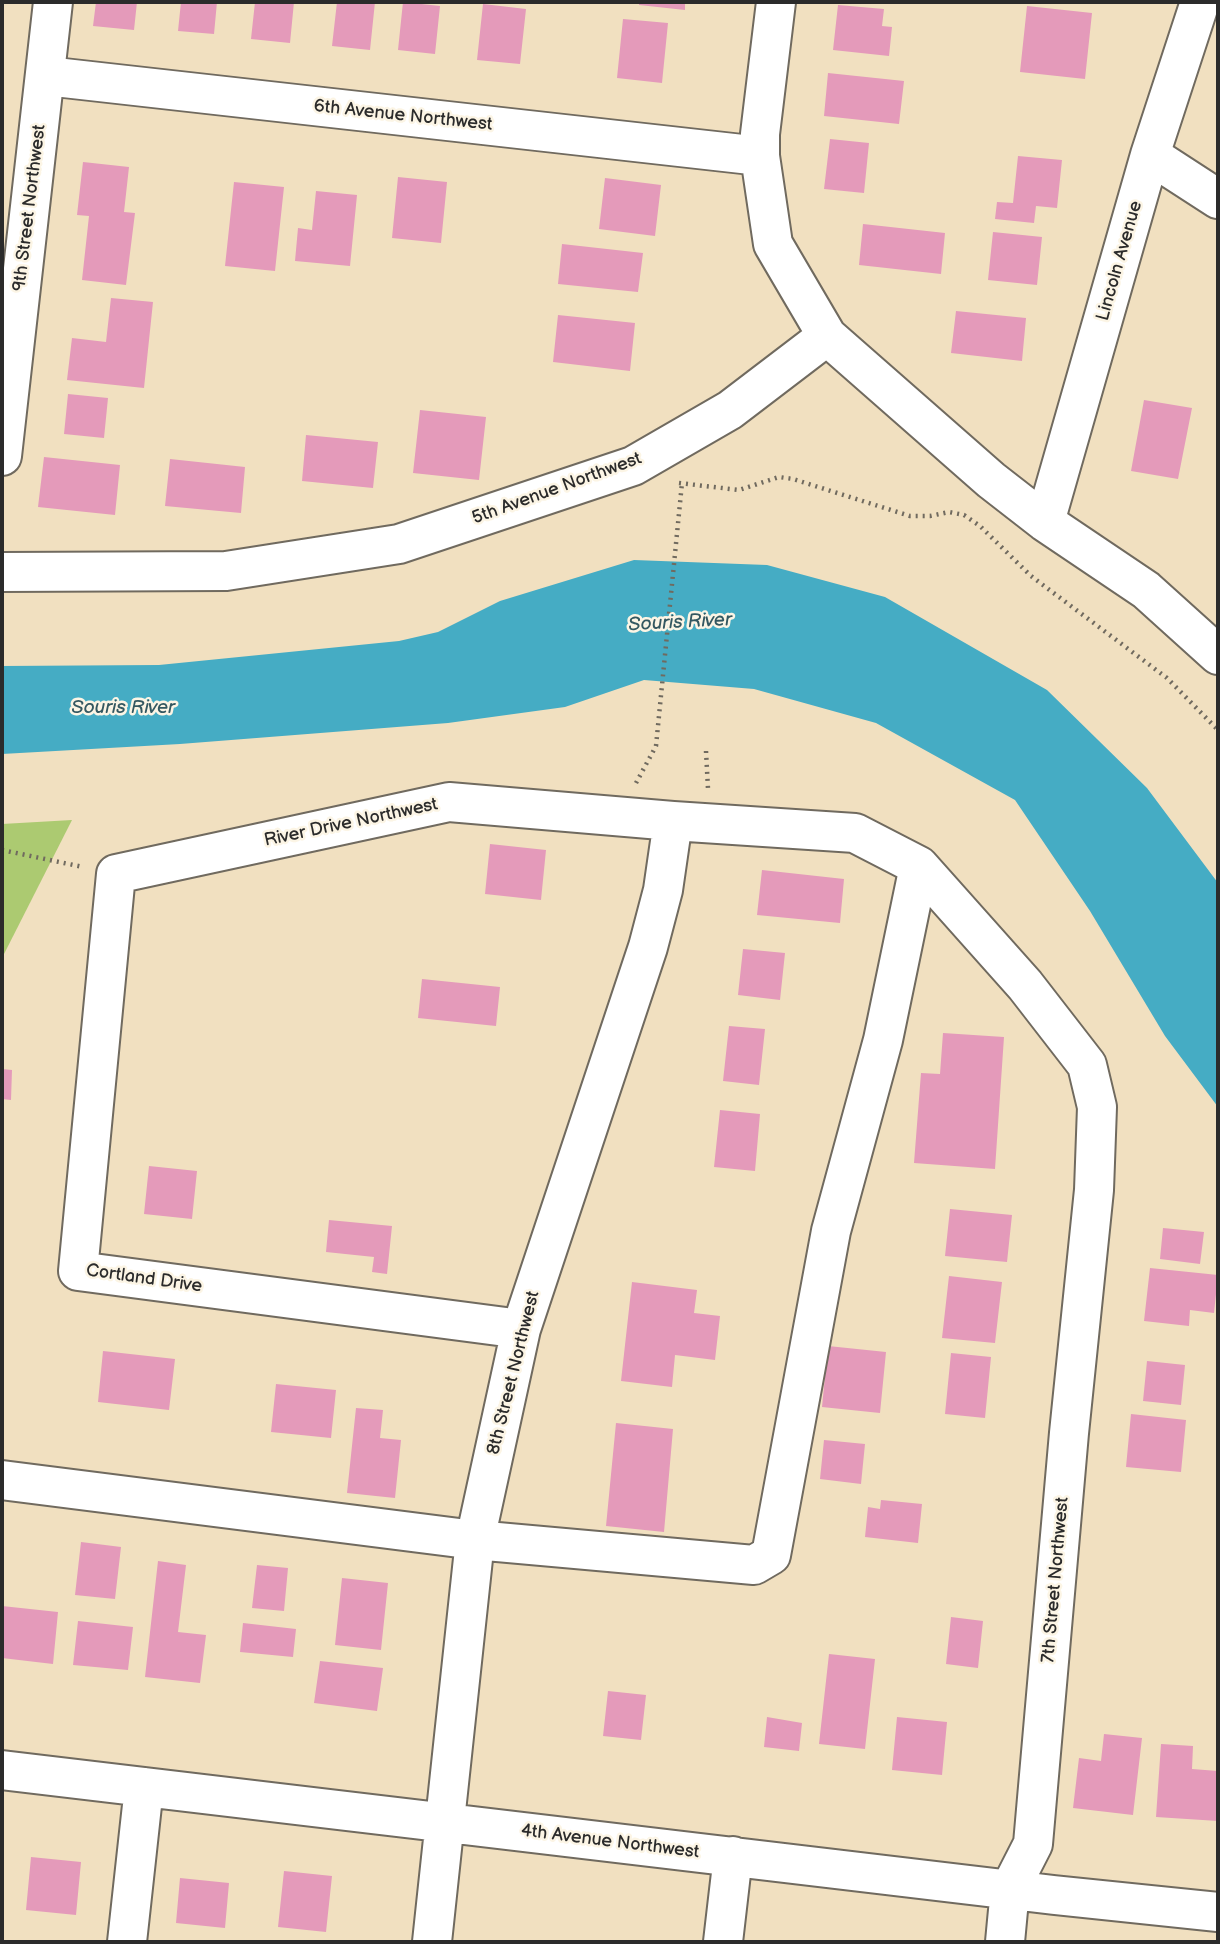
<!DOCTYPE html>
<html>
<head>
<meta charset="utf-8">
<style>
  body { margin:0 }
  #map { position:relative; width:1220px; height:1944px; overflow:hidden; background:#f1e0c0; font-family:"Balsamiq Sans",sans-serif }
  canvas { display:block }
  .frame { position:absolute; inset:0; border:4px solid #2b2b2b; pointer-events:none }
</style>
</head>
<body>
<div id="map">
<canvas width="1220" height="1944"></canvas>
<div class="frame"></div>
</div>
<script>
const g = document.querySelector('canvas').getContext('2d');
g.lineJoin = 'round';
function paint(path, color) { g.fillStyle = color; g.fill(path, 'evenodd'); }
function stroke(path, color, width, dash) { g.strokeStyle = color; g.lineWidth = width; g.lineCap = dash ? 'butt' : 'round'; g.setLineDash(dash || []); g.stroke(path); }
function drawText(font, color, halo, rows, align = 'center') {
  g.font = font + ' "Balsamiq Sans",sans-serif'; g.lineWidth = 5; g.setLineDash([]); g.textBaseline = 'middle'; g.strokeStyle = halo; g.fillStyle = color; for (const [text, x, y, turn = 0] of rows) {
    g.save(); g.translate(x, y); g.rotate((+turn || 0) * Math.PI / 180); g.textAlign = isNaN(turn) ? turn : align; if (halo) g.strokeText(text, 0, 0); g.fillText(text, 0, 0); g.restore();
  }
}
const green = new Path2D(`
  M 72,820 L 2,958 L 2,824 Z`);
const water = new Path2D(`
  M 634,560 L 767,565 L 885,597 L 1047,690 L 1147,788 L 1218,883 L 1218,1107 L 1165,1036 L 1090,911 L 1015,800 L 876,723 L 754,689 L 644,680 L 565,707 L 448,723 L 180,744 L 2,754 L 2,666 L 159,665 L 399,641 L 438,632 L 500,601 Z`);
const building = new Path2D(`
  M 96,2 L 137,2 L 134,30 L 93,26 Z
  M 181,2 L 217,2 L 214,34 L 178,31 Z
  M 255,2 L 294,2 L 290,43 L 251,39 Z
  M 337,2 L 375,2 L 370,50 L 332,46 Z
  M 403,2 L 440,6 L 435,54 L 398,50 Z
  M 639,2 L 685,2 L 685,10 L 639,5 Z
  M 483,4 L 526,9 L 520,64 L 477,60 Z
  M 838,5 L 884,9 L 882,26 L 892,27 L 889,56 L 833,50 Z
  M 1027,6 L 1092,13 L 1085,79 L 1020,72 Z
  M 623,19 L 668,23 L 662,83 L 617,78 Z
  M 828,73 L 904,81 L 899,124 L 824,116 Z
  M 830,139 L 869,143 L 864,193 L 824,189 Z
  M 1018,156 L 1062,160 L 1057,208 L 1036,206 L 1034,223 L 995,219 L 997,202 L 1013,203 Z
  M 83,162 L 129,167 L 124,212 L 135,213 L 126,285 L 82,280 L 89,216 L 77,215 Z
  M 398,177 L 447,182 L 441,243 L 392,238 Z
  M 605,178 L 661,185 L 655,236 L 599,229 Z
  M 234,182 L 284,187 L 275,271 L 225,266 Z
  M 316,191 L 357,195 L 350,266 L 295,261 L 298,228 L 312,230 Z
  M 863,224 L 945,233 L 941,274 L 859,265 Z
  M 993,232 L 1042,237 L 1037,285 L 988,280 Z
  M 562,244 L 643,253 L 638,292 L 558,284 Z
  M 111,298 L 153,302 L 144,388 L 67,380 L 72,338 L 106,342 Z
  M 956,311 L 1026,318 L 1022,361 L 951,353 Z
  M 558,315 L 635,323 L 630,371 L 553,362 Z
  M 68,394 L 108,398 L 104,438 L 64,434 Z
  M 1144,400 L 1192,408 L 1178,479 L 1131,471 Z
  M 420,410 L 486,417 L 479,480 L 413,473 Z
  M 306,435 L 378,442 L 373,488 L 302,481 Z
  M 44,457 L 120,465 L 115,515 L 38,507 Z
  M 170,459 L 245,467 L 241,513 L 165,506 Z
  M 490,844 L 546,850 L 541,900 L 485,894 Z
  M 762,870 L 844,879 L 840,923 L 757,915 Z
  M 743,949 L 785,953 L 780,1000 L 738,995 Z
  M 422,979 L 500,987 L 496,1026 L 418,1018 Z
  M 729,1026 L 765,1029 L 759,1085 L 723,1081 Z
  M 943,1033 L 1004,1037 L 995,1169 L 914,1163 L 921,1073 L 940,1074 Z
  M 2,1069 L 12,1070 L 11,1100 L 2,1099 Z
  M 720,1110 L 760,1114 L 755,1171 L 714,1167 Z
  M 149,1166 L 197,1171 L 192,1219 L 144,1214 Z
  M 950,1209 L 1012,1215 L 1007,1262 L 945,1256 Z
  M 329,1220 L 392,1226 L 387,1274 L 372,1272 L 374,1257 L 326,1252 Z
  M 1163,1228 L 1204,1232 L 1200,1264 L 1160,1259 Z
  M 1150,1268 L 1218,1275 L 1214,1313 L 1190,1310 L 1189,1326 L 1144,1321 Z
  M 949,1276 L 1002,1282 L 995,1343 L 942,1338 Z
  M 632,1282 L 697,1290 L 694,1313 L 720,1316 L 715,1360 L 675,1355 L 672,1387 L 621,1381 Z
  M 828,1346 L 886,1352 L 880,1413 L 822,1407 Z
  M 103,1351 L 175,1359 L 169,1410 L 98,1402 Z
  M 951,1353 L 991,1357 L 985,1418 L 945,1414 Z
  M 1147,1361 L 1185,1365 L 1181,1405 L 1143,1401 Z
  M 276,1384 L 336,1390 L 331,1438 L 271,1432 Z
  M 356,1408 L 383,1410 L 380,1438 L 401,1440 L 395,1498 L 347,1493 Z
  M 1131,1414 L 1186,1420 L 1181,1472 L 1126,1467 Z
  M 616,1423 L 673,1429 L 664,1532 L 606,1526 Z
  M 824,1440 L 865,1444 L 861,1484 L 820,1479 Z
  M 881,1500 L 922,1504 L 918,1543 L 865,1537 L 868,1507 L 880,1509 Z
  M 81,1542 L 121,1547 L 115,1599 L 75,1595 Z
  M 158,1561 L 186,1565 L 178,1632 L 206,1635 L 200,1683 L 145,1677 Z
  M 257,1565 L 288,1568 L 284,1611 L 252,1608 Z
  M 342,1578 L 388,1583 L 381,1650 L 335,1645 Z
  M 2,1606 L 58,1612 L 53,1664 L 2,1658 Z
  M 951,1617 L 983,1621 L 978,1668 L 946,1664 Z
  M 78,1621 L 133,1627 L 128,1670 L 73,1665 Z
  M 243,1623 L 296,1629 L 293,1657 L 240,1652 Z
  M 829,1654 L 875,1659 L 865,1749 L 819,1744 Z
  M 320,1661 L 383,1668 L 377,1711 L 314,1703 Z
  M 608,1691 L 646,1695 L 641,1740 L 603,1736 Z
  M 767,1717 L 802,1723 L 799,1751 L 764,1747 Z
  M 897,1717 L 947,1722 L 942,1775 L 892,1770 Z
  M 1104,1734 L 1142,1738 L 1133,1815 L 1073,1808 L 1079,1758 L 1101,1761 Z
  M 1161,1744 L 1193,1746 L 1192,1769 L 1218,1771 L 1218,1821 L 1156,1817 Z
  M 31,1857 L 81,1862 L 76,1915 L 26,1910 Z
  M 284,1871 L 332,1876 L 326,1932 L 278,1927 Z
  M 180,1878 L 229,1883 L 225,1928 L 176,1923 Z`);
const path = new Path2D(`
  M 679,483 L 739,490 L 779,477 L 793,479 L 910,516 L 930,516 L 949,512 L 964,515 L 980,526 L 1031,576 L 1167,678 L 1218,730
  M 706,751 L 708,789
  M 636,783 L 656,746 L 682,483
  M 2,850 L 83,867`);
const minor = new Path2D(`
  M 776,2 L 760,134 L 760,156 L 773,244 L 827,336 L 991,480 L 1045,522 L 1146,590 L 1218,655
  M 46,76 L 760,156
  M 1150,155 L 1218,199
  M 2,456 L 53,2
  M 1045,522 L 1150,155 L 1200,2
  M 2,572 L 226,571 L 399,544 L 633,466 L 730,410 L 827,336
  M 521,1329 L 78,1271 L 116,874 L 449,802 L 673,821 L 855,833 L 919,866 L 1025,985 L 1087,1065 L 1097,1107 L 1094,1190 L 1069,1433 L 1033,1844 L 1010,1889 L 1005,1942
  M 2,1480 L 475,1540 L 754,1565 L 771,1555 L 831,1231 L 883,1040 L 919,866
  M 2,1770 L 1054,1895 L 1218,1912
  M 127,1942 L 144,1787
  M 432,1942 L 475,1540 L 521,1329 L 648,947 L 663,890 L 673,821
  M 723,1942 L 733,1856`);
const streetNames = [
  ["6th Avenue Northwest",403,116,6],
  ["9th Street Northwest",30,208,-83],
  ["Lincoln Avenue",1120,261,-74],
  ["5th Avenue Northwest",557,489,-20],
  ["River Drive Northwest",351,823,-12],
  ["Cortland Drive",144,1279,8],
  ["8th Street Northwest",514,1373,-76],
  ["7th Street Northwest",1056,1580,-85],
  ["4th Avenue Northwest",610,1842,7]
];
const waterNames = [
  ["Souris River",680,623,-3],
  ["Souris River",123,708]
];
paint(green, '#acca71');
paint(water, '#45acc4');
paint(building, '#e49aba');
stroke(minor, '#706a5f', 42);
stroke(path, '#706a5f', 4.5, [2, 5]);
stroke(minor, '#fff', 38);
drawText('18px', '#2b2b2b', '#fcf5e5', streetNames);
drawText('italic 19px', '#345861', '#fcf5e5', waterNames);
</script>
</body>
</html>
